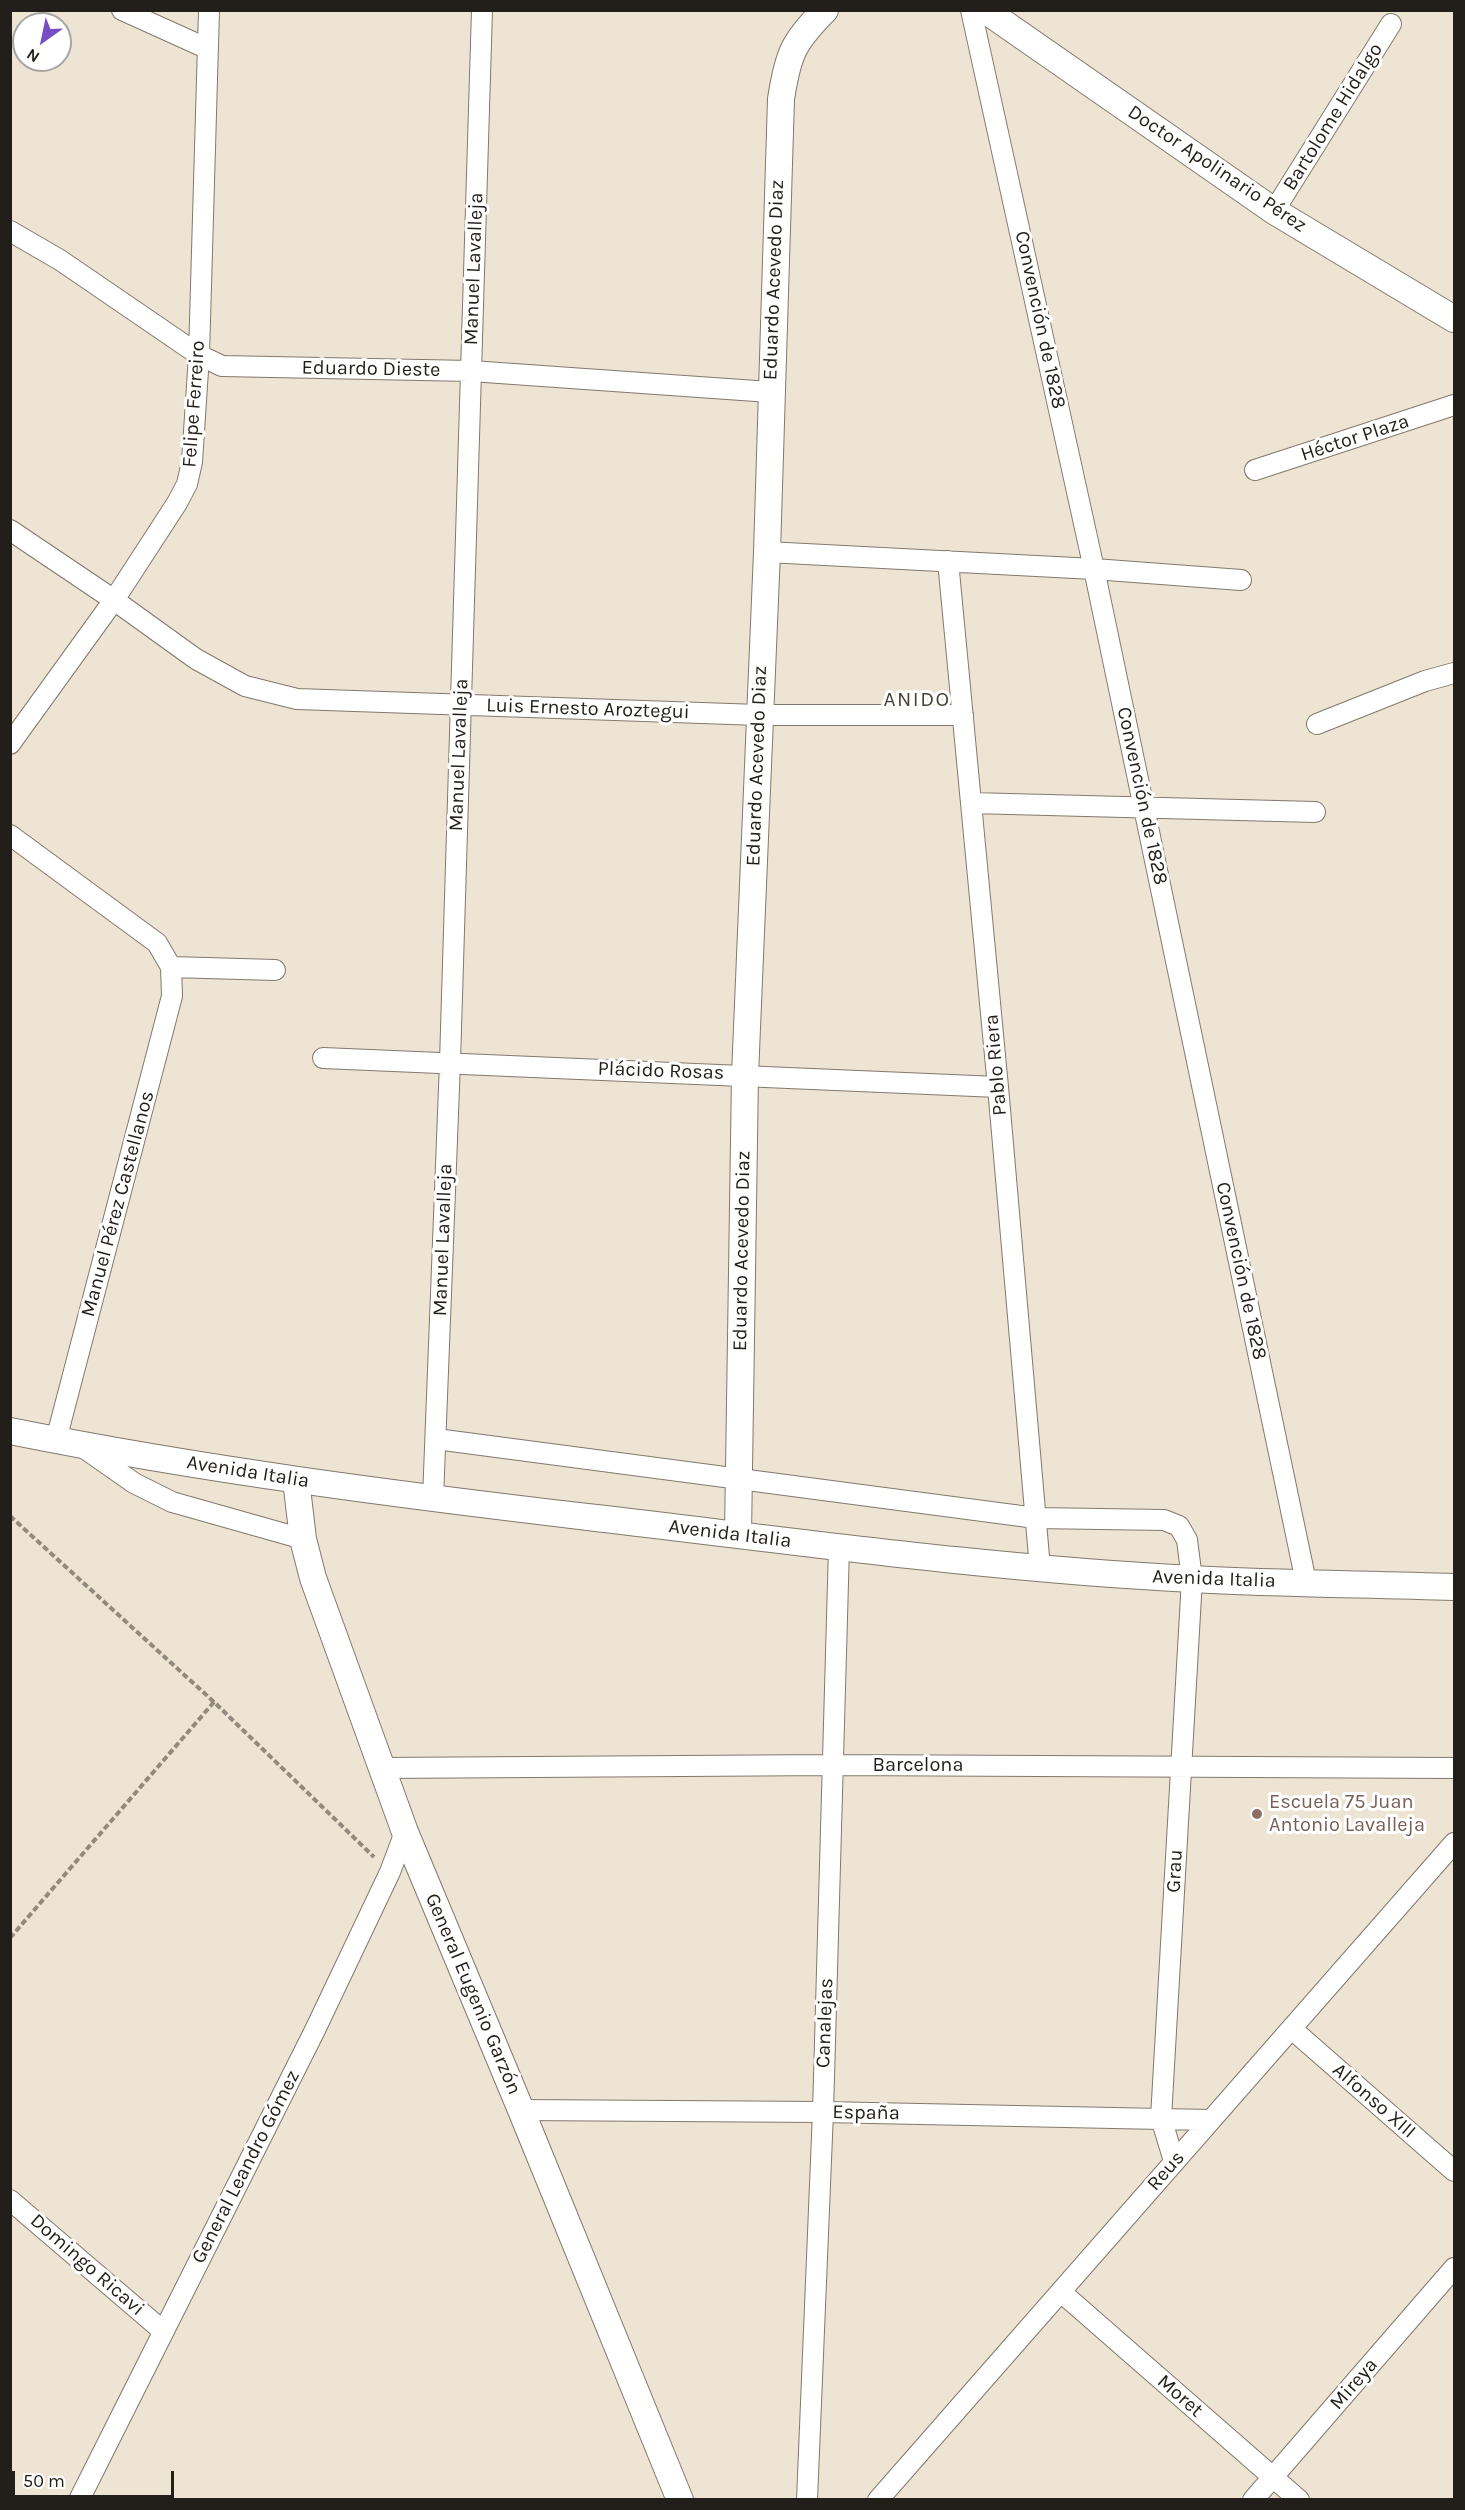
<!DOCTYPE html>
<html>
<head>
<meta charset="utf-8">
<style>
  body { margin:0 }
  #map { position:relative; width:1465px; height:2510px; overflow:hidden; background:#ede4d4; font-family:Karla,sans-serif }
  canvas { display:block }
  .frame { position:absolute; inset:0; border:12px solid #221e19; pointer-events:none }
  .north { position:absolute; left:12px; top:12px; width:60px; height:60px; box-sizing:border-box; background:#fff; border:2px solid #a7a5a3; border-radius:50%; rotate:213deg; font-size:16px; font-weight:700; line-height:24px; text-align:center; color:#221e19 }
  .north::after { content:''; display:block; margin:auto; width:21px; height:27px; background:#784ec7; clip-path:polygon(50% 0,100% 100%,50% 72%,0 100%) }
  .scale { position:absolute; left:12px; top:2471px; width:162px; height:27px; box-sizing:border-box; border:3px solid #221e19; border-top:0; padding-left:8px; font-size:18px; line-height:21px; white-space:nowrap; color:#221e19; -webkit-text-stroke:4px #fff; paint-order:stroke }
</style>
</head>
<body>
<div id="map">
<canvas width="1465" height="2510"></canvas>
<div class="frame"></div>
<div class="north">N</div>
<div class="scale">50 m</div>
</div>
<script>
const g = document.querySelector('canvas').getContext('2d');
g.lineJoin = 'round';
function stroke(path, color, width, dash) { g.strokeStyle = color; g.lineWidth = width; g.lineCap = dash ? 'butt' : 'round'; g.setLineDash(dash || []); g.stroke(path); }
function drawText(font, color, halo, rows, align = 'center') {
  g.font = font + ' Karla,sans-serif'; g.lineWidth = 6; g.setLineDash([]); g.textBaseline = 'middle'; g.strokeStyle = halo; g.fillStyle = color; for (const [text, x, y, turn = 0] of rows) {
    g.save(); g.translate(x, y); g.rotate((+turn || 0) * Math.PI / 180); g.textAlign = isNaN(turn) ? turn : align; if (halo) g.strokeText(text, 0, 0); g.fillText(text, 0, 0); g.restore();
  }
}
const path = new Path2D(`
  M 10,1516 L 214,1702 L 374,1857
  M 10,1938 L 214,1702`);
const minor = new Path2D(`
  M 122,10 L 206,48
  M 971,10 L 1094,569 L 1306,1582
  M 1274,211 L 1391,24
  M 10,231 L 60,260 L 199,355 L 222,366 L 471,371 L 770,392
  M 1255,470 L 1454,405
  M 10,530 L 114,600 L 196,659 L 245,686 L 297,699 L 759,715 L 963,715
  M 767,552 L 1094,569 L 1241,580
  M 948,561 L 998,1087 L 1040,1568
  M 1317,724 L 1425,681 L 1454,673
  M 10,744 L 114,600 L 177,503 L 187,484 L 192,462 L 199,355 L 209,10
  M 971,803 L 1315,812
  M 10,835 L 157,943 L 171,967 L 172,996 L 56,1440
  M 171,967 L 275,970
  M 323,1058 L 998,1087
  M 436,1439 L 1036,1518 L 1164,1520 L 1179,1526 L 1187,1540 L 1192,1579 L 1161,2118 L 1174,2161
  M 84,1448 L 134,1483 L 172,1502 L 303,1539
  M 433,1499 L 450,1062 L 482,10
  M 381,1768 L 833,1765 L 1454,1768
  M 1293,2030 L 1454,2171
  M 521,2110 L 823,2112 L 1210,2120
  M 10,2200 L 163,2331
  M 1061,2292 L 1299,2500
  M 79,2500 L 315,2030 L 390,1872 L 405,1832
  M 807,2500 L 823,2112 L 839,1547
  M 878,2500 L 1454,1843
  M 1253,2500 L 1454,2268`);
const tertiary = new Path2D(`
  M 985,10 L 1274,211 L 1454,319
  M 10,1431 C 204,1470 400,1495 596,1518 C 794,1541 992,1569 1192,1579 C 1279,1584 1367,1584 1454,1587
  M 296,1480 L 303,1539 L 313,1578 L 405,1832 L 521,2110 L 680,2500
  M 738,1535 L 745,1075 L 767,552 L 781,99 C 788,54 793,42 825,10`);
const markers = [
  [1257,1814,6,"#8d6e63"]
];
const streetNames = [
  ["Bartolome Hidalgo",1333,117,-58],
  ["Doctor Apolinario Pérez",1217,169,34],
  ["Manuel Lavalleja",474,269,-88],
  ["Eduardo Acevedo Diaz",774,280,-88],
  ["Convención de 1828",1040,320,78],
  ["Eduardo Dieste",371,369,1],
  ["Felipe Ferreiro",194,404,-86],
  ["Héctor Plaza",1355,438,-18],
  ["Luis Ernesto Aroztegui",588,709,2],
  ["Manuel Lavalleja",459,755,-88],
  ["Eduardo Acevedo Diaz",757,766,-88],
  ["Convención de 1828",1142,796,78],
  ["Pablo Riera",996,1065,-95],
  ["Plácido Rosas",661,1071,2],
  ["Manuel Pérez Castellanos",118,1204,-75],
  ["Manuel Lavalleja",443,1240,-88],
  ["Eduardo Acevedo Diaz",742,1251,-89],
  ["Convención de 1828",1241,1271,78],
  ["Avenida Italia",248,1472,9],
  ["Avenida Italia",730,1534,7],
  ["Avenida Italia",1214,1579,2],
  ["Barcelona",918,1765],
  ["Grau",1175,1871,-87],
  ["General Eugenio Garzón",473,1994,67],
  ["Canalejas",825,2023,-88],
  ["Alfonso XIII",1374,2101,41],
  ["España",866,2113,1],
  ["General Leandro Gómez",246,2167,-63],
  ["Reus",1166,2171,-49],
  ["Domingo Ricavi",87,2265,41],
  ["Mireya",1354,2384,-49],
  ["Moret",1180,2396,41]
];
const educationNames = [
  ["Escuela 75 Juan",1269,1802],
  ["Antonio Lavalleja",1269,1825]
];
const neighbourhoodNames = [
  ["ANIDO",917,700]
];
stroke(minor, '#82796c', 22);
stroke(tertiary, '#82796c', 28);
stroke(path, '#918a7f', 4, [6, 3]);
stroke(minor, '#fff', 20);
stroke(tertiary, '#fff', 26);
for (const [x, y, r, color] of markers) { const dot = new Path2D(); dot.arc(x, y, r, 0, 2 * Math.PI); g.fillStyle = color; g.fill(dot); stroke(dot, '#fff', 2); }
drawText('20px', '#221e19', '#fff', streetNames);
drawText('20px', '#785e54', '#fff', educationNames, 'left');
g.letterSpacing = '1.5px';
drawText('21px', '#4a4235', '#fff', neighbourhoodNames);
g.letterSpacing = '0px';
</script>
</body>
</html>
